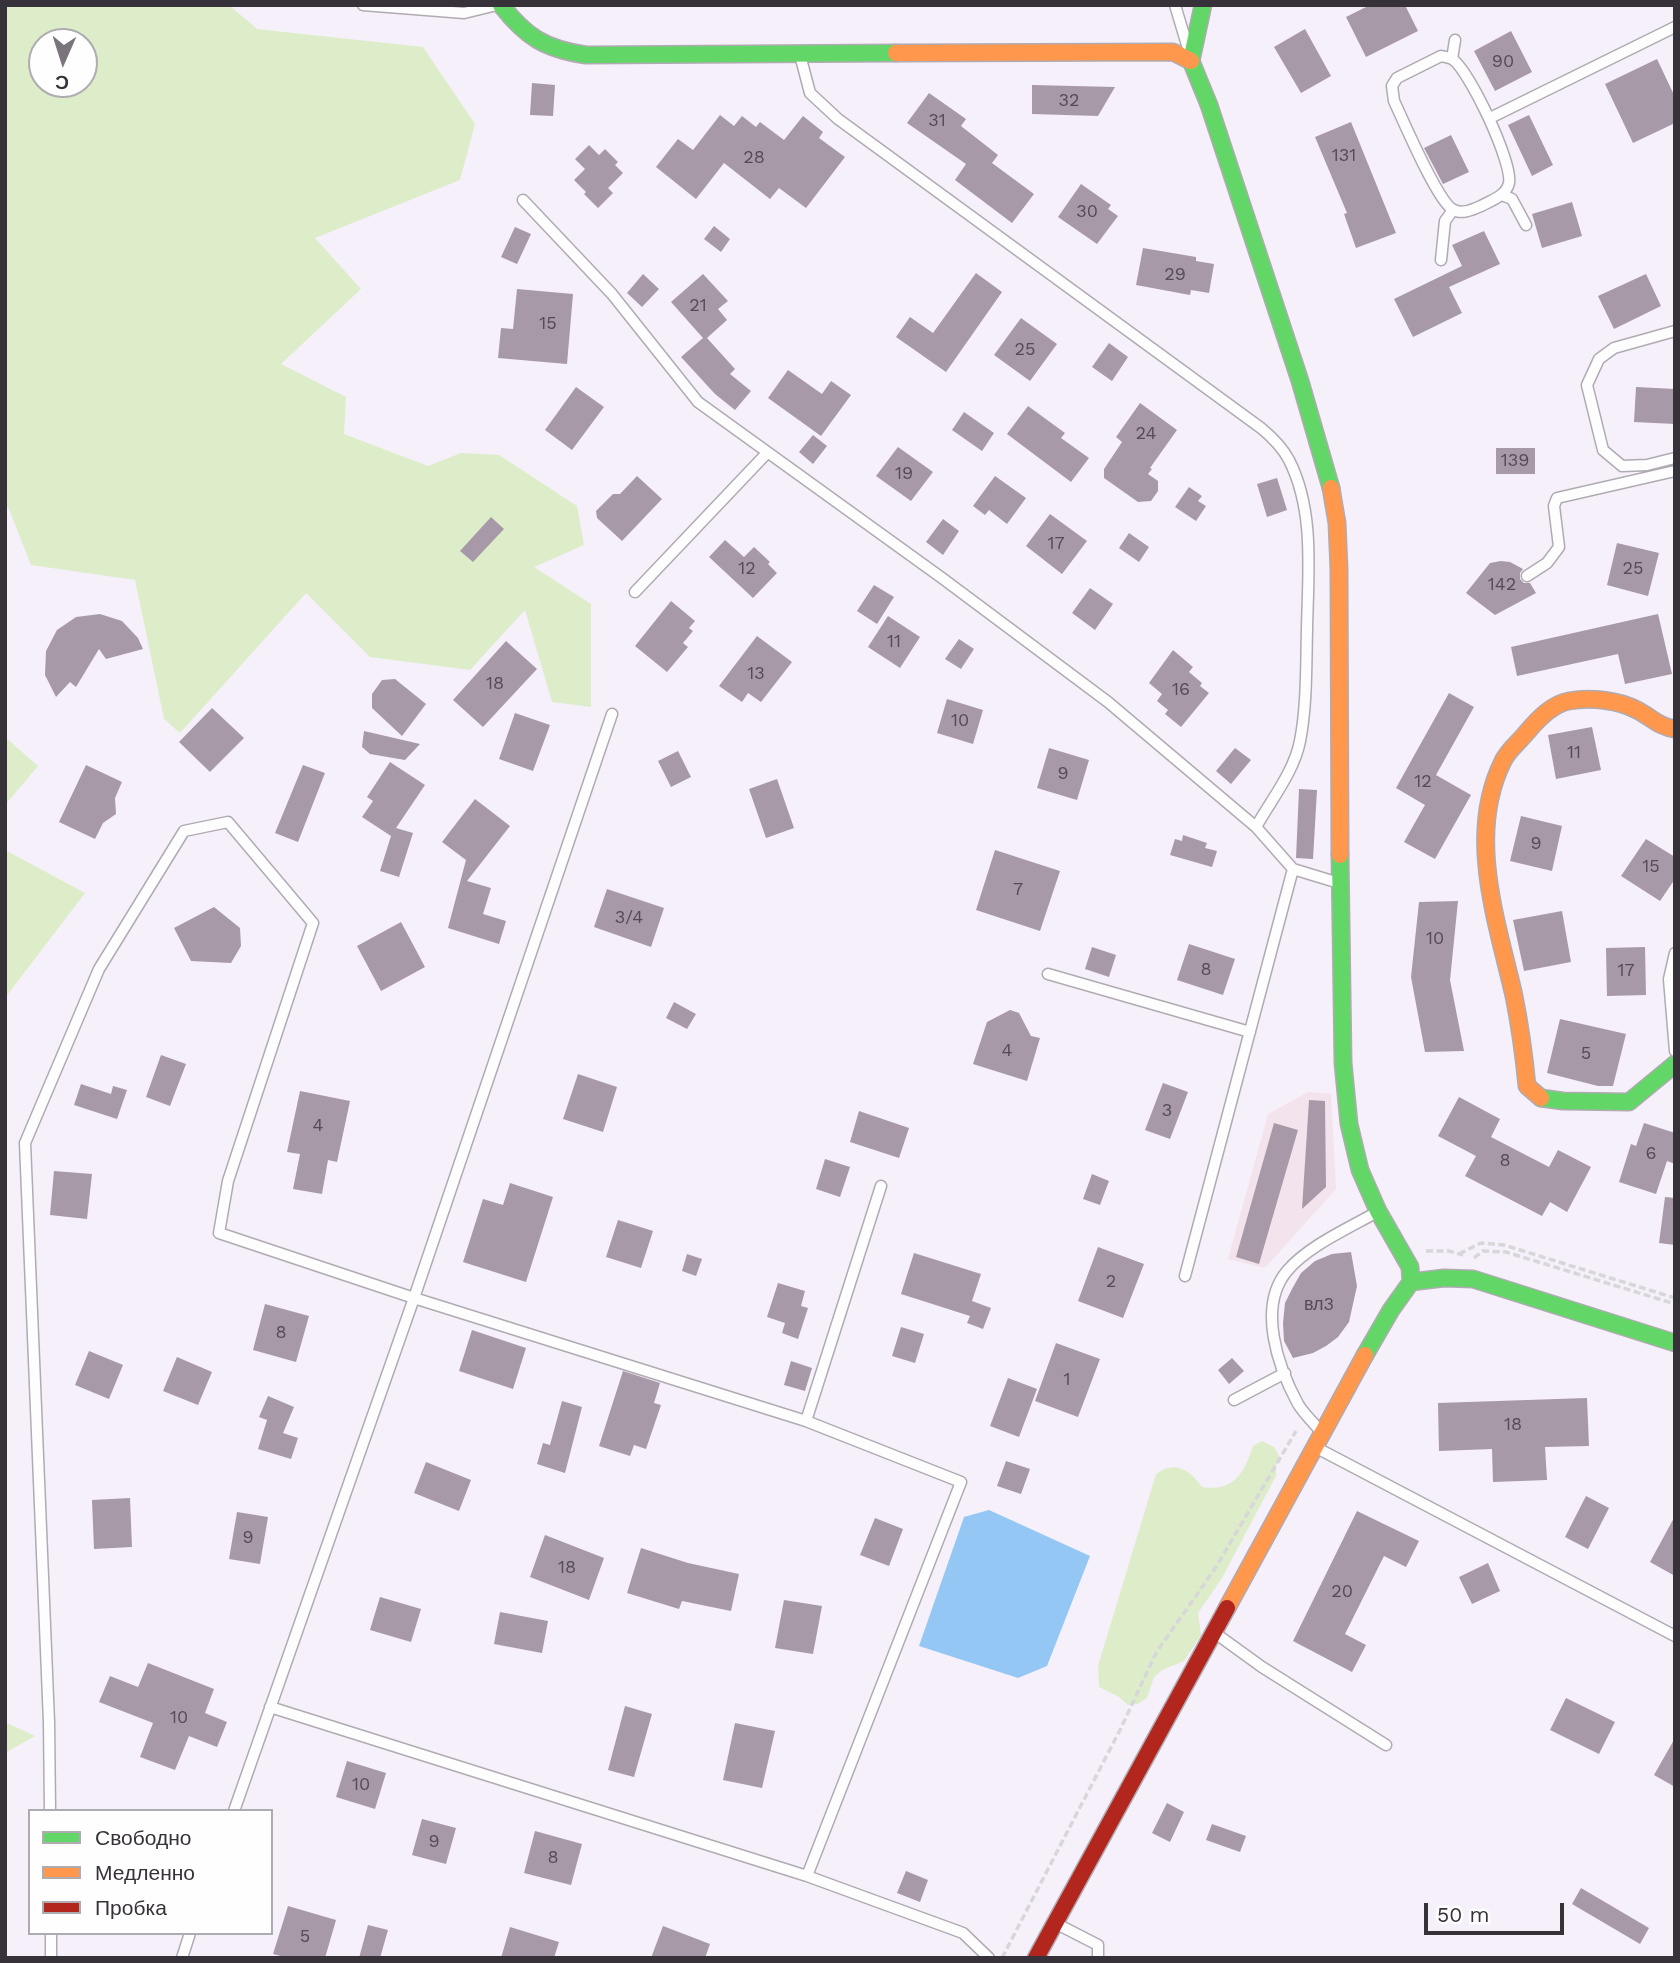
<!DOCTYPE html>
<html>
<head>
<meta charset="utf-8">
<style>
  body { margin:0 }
  #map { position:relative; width:1680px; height:1963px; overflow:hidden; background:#f6f0fa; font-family:"Work Sans",sans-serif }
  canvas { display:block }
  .frame { position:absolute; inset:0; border:7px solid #37323a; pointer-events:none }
  .legend { position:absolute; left:28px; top:1809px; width:245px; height:126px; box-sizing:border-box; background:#fefefe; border:2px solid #aeacb0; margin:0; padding:9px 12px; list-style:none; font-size:21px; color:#37323a }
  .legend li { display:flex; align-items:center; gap:14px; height:35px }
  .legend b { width:35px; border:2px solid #aeacb0 }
  .north { position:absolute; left:28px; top:28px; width:70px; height:70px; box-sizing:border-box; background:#fefefe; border:2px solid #aeacb0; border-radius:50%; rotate:183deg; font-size:19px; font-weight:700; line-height:28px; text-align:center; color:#37323a }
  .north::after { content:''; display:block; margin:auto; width:24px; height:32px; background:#7a747d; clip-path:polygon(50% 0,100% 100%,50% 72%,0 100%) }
  .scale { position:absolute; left:1424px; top:1903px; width:140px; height:32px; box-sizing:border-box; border:4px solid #37323a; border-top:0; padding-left:9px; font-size:21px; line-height:24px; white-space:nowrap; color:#37323a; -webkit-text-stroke:5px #fefefe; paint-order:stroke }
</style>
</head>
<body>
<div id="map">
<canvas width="1680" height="1963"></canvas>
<div class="frame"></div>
<ul class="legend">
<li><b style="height:9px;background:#63d668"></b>Свободно</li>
<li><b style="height:9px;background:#ff974d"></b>Медленно</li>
<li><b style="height:9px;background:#b3261e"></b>Пробка</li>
</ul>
<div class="north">С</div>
<div class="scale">50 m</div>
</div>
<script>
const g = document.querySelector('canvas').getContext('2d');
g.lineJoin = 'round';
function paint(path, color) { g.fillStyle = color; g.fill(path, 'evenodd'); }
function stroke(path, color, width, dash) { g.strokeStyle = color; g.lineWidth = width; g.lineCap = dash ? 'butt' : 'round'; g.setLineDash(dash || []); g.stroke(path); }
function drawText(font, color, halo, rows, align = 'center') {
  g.font = font + ' "Work Sans",sans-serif'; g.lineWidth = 7; g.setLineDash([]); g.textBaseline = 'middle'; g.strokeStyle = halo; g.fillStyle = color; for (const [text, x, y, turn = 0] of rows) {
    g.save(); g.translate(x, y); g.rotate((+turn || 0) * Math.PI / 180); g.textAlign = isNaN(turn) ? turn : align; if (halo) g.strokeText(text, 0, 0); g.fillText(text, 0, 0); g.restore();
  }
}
const commercial = new Path2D(`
  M 1308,1092 L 1331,1094 L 1336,1189 L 1265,1268 L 1228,1259 L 1268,1114 Z`);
const green = new Path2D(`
  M 5,5 L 229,5 L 257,29 L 423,47 L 475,124 L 460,180 L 315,238 L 361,289 L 281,364 L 346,397 L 344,434 L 428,466 L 461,453 L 499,455 L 577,506 L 584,545 L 534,567 L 591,604 L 591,707 L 552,702 L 525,610 L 470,670 L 370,657 L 306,593 L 180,733 L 164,719 L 135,580 L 31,565 L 8,507 L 5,507 ZM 42,42 L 84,42 L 84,84 L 42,84 Z
  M 5,737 L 38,766 L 5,805 Z
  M 5,850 L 85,893 L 5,998 Z
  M 1262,1441 L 1274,1447 L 1279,1456 L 1276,1466 L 1276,1476 L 1222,1578 L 1198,1613 L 1201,1635 L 1184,1661 L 1162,1670 L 1154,1677 L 1147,1698 L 1138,1704 L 1128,1705 L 1119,1697 L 1099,1687 L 1098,1666 L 1156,1474 C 1175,1460 1190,1470 1202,1487 C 1233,1492 1244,1474 1253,1446 Z
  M 5,1722 L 35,1736 L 5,1753 Z`);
const water = new Path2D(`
  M 989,1510 L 1090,1556 L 1047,1666 L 1018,1678 L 919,1646 L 964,1517 Z`);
const building = new Path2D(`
  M 1370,5 L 1405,5 L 1418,31 L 1366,57 L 1346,17 Z
  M 1305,29 L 1331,76 L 1301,93 L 1274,47 Z
  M 1511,31 L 1532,72 L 1495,91 L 1474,51 Z
  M 1657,59 L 1675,97 L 1675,123 L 1633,143 L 1605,84 Z
  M 532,83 L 555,85 L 553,116 L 530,115 Z
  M 1032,85 L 1115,87 L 1098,116 L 1032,114 Z
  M 929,93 L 966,119 L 961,126 L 998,155 L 992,163 L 1034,194 L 1012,223 L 955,180 L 966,164 L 907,123 Z
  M 720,115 L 734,126 L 742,116 L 756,127 L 760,122 L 784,140 L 803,116 L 823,132 L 819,138 L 845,157 L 806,208 L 779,188 L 770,199 L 724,163 L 696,199 L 656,167 L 678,139 L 693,150 Z
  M 1529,115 L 1553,165 L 1532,176 L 1508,125 Z
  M 1351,122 L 1396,233 L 1356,248 L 1344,214 L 1347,213 L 1315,137 Z
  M 1451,135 L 1469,172 L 1443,184 L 1424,148 Z
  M 589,145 L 599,155 L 605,149 L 618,162 L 615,165 L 623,173 L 608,188 L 613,193 L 598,208 L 584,194 L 586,192 L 574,180 L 585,169 L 575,159 Z
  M 1081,184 L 1111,205 L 1108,209 L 1118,216 L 1097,244 L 1058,217 Z
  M 1572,202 L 1582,236 L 1542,248 L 1532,214 Z
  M 714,226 L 730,239 L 721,252 L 704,239 Z
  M 515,227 L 531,234 L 517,264 L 501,257 Z
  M 1484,231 L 1500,264 L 1449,287 L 1462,313 L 1413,337 L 1394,299 L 1462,266 L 1452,245 Z
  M 1143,248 L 1196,257 L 1196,261 L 1214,264 L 1209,293 L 1191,290 L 1190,295 L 1136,285 Z
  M 976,273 L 1002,292 L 946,372 L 896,337 L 910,317 L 933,333 Z
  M 643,274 L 659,289 L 642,307 L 627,293 Z
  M 703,274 L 728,301 L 718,309 L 727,320 L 707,338 L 735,369 L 730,374 L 751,391 L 735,410 L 715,394 L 681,357 L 703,338 L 671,302 Z
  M 1646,274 L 1661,306 L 1614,329 L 1598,296 Z
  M 517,289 L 573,294 L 567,364 L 498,358 L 501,328 L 513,329 Z
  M 1021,318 L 1057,344 L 1030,381 L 994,355 Z
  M 1109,343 L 1128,357 L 1112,381 L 1092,367 Z
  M 788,370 L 822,394 L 831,381 L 851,395 L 821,436 L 768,398 Z
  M 576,387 L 604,407 L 572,450 L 545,430 Z
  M 1636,387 L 1675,389 L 1675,424 L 1634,422 Z
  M 1140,403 L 1177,430 L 1150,468 L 1152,469 L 1148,474 L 1158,481 L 1158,491 L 1151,501 L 1138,502 L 1104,478 L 1104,469 L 1122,442 L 1116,437 Z
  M 1028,406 L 1065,433 L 1061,438 L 1089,458 L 1071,482 L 1007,434 Z
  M 964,412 L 994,433 L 982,451 L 952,430 Z
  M 813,435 L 827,446 L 813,464 L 799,452 Z
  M 898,447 L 933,472 L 911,501 L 876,476 Z
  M 1496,448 L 1535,448 L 1535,474 L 1496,474 Z
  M 637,476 L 662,499 L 622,541 L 597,518 L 596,511 L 613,494 L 620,494 Z
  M 995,476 L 1026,498 L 1007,524 L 989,510 L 985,515 L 973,506 Z
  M 1277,478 L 1287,510 L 1267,517 L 1257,484 Z
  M 1189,487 L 1202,496 L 1198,501 L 1206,506 L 1196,521 L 1175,507 Z
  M 1050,514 L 1087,541 L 1062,574 L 1026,546 Z
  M 491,517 L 504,529 L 473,562 L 460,551 Z
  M 943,519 L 959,531 L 943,555 L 926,542 Z
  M 1129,533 L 1149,547 L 1139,562 L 1119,548 Z
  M 725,540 L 744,557 L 754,547 L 770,562 L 768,564 L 777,573 L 753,598 L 709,557 Z
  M 1617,543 L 1659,553 L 1648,596 L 1607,585 Z
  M 1501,561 L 1510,562 L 1523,569 L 1520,573 L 1520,579 L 1524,583 L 1530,583 L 1536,593 L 1495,615 L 1466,593 L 1490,563 Z
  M 874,585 L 894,597 L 877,624 L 857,611 Z
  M 1090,588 L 1113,604 L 1095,630 L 1072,613 Z
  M 671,601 L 695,621 L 689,628 L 693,631 L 683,643 L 688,647 L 667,672 L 635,646 Z
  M 100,614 L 122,621 L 138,638 L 143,649 L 106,659 L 99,649 L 76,687 L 70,682 L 56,697 L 45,675 L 46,651 L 57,630 L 76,617 Z
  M 1658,614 L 1672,674 L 1625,684 L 1618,654 L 1517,676 L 1511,647 Z
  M 888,616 L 920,637 L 900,668 L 868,647 Z
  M 757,636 L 792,662 L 761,702 L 748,693 L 742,702 L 719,686 Z
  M 959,639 L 974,649 L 961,669 L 945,659 Z
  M 506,641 L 537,669 L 483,727 L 453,700 Z
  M 1173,650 L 1193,667 L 1189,672 L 1202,683 L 1200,686 L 1209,693 L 1181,727 L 1165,714 L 1168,710 L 1157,701 L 1162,694 L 1149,683 Z
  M 395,679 L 426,704 L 402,736 L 372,708 L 372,694 L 382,680 Z
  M 1449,693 L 1474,707 L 1436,775 L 1471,795 L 1435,859 L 1404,842 L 1425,805 L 1396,788 Z
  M 947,699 L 983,710 L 973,744 L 937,733 Z
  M 212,708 L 244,738 L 210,772 L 179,742 Z
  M 515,713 L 550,725 L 533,771 L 499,759 Z
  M 1592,727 L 1601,770 L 1556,779 L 1548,735 Z
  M 364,731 L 420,744 L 405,760 L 370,754 L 362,747 Z
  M 1049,748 L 1089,760 L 1077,800 L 1037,788 Z
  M 1235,748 L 1251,760 L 1231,784 L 1216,771 Z
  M 678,751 L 691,777 L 671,787 L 658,761 Z
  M 390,762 L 425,785 L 396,828 L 413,833 L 399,877 L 380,871 L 391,836 L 362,817 L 373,801 L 367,797 Z
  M 86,765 L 122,782 L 115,798 L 116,814 L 103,823 L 95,839 L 59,822 Z
  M 303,765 L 325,773 L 298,842 L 275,833 Z
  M 777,779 L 794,828 L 766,838 L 749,789 Z
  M 1299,789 L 1317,790 L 1313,859 L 1296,858 Z
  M 475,799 L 510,826 L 467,881 L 491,888 L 483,914 L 506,921 L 499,944 L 448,928 L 466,860 L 442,842 Z
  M 1521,816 L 1562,826 L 1552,871 L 1510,861 Z
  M 1183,835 L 1207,843 L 1205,848 L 1217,851 L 1212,867 L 1170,855 L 1175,839 L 1182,841 Z
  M 1646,839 L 1675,857 L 1675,879 L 1660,901 L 1621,876 Z
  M 995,850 L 1060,871 L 1040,931 L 976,910 Z
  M 607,889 L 664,908 L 651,947 L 594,927 Z
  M 1458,901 L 1450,980 L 1464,1051 L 1425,1052 L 1411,977 L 1419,902 Z
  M 214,907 L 240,928 L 241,946 L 231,963 L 191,961 L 174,928 Z
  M 1562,911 L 1571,962 L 1524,971 L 1513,920 Z
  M 401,922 L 425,967 L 381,991 L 357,946 Z
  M 1189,944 L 1235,959 L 1223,995 L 1177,980 Z
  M 1092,947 L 1116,955 L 1109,977 L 1085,969 Z
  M 1645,947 L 1646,995 L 1607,996 L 1606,948 Z
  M 674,1002 L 696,1014 L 687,1029 L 666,1018 Z
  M 1010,1010 L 1019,1013 L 1031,1036 L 1040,1038 L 1027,1081 L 973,1064 L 987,1022 Z
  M 1560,1019 L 1626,1034 L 1613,1086 L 1598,1086 L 1547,1073 Z
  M 161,1055 L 186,1064 L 170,1106 L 146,1097 Z
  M 578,1074 L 617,1087 L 603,1132 L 563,1119 Z
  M 1163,1083 L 1188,1092 L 1170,1139 L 1145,1130 Z
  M 81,1084 L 111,1094 L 113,1086 L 127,1090 L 117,1119 L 74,1105 Z
  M 300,1091 L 350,1101 L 337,1162 L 328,1160 L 322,1194 L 293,1189 L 300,1154 L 287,1152 Z
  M 1459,1097 L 1500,1119 L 1491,1137 L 1549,1167 L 1558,1150 L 1591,1167 L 1567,1212 L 1550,1202 L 1542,1216 L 1465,1176 L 1476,1156 L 1438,1136 Z
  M 1309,1100 L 1325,1101 L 1326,1187 L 1302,1209 Z
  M 859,1111 L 909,1128 L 899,1158 L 850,1142 Z
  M 1274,1123 L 1298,1130 L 1259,1264 L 1236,1257 Z
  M 1644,1123 L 1675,1133 L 1675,1164 L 1667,1161 L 1656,1194 L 1619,1182 L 1631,1144 L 1636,1146 Z
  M 825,1159 L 850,1167 L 840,1197 L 816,1189 Z
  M 54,1171 L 92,1174 L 87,1219 L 50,1215 Z
  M 1092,1174 L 1109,1181 L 1100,1205 L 1083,1199 Z
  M 510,1183 L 553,1197 L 526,1282 L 463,1262 L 483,1199 L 503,1205 Z
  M 1665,1197 L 1675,1198 L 1675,1245 L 1659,1243 Z
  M 618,1220 L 653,1231 L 641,1268 L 606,1257 Z
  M 1098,1247 L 1144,1264 L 1123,1318 L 1078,1301 Z
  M 1351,1252 L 1357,1286 L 1349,1322 L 1338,1337 L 1326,1346 L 1313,1353 L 1293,1358 L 1284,1341 L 1283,1323 L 1285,1303 L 1292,1289 L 1301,1273 L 1315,1261 L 1332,1254 Z
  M 914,1253 L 981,1274 L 972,1301 L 991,1308 L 983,1329 L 967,1323 L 970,1316 L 901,1294 Z
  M 687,1254 L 702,1259 L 696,1276 L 682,1271 Z
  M 778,1283 L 805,1291 L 801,1306 L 808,1308 L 798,1339 L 782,1333 L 785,1323 L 767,1317 Z
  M 265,1304 L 309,1316 L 296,1362 L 253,1350 Z
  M 901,1327 L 924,1334 L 915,1363 L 892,1356 Z
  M 472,1330 L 526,1348 L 513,1389 L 459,1371 Z
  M 1056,1343 L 1100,1359 L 1078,1417 L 1035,1401 Z
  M 89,1351 L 123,1365 L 109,1399 L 75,1385 Z
  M 177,1357 L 212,1372 L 198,1405 L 163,1391 Z
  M 1232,1358 L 1244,1371 L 1229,1384 L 1218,1370 Z
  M 791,1361 L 812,1368 L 805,1391 L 784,1385 Z
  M 623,1371 L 660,1383 L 654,1403 L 661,1405 L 646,1449 L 634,1445 L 630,1456 L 599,1446 Z
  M 1008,1378 L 1037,1389 L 1019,1437 L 990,1426 Z
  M 268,1396 L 294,1407 L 283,1433 L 298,1438 L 291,1459 L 258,1449 L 267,1420 L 259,1417 Z
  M 1587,1398 L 1589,1446 L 1545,1447 L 1547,1480 L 1493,1482 L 1492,1449 L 1439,1451 L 1438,1403 Z
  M 562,1401 L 582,1407 L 565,1473 L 537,1464 L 543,1443 L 550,1445 Z
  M 1006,1461 L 1030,1469 L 1021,1494 L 997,1486 Z
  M 426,1462 L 471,1480 L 459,1511 L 414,1493 Z
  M 1586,1496 L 1609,1508 L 1588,1549 L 1565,1537 Z
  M 130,1498 L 132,1547 L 94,1549 L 92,1500 Z
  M 1357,1511 L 1419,1541 L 1406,1567 L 1384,1556 L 1345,1634 L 1366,1645 L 1352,1672 L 1293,1641 Z
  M 237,1512 L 268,1517 L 260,1564 L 229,1559 Z
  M 1675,1516 L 1675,1576 L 1650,1562 Z
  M 875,1518 L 903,1529 L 889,1566 L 860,1555 Z
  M 545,1535 L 604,1558 L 589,1600 L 530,1577 Z
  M 641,1548 L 688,1563 L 739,1574 L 731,1611 L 682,1601 L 679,1609 L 627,1593 Z
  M 1488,1563 L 1500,1591 L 1472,1604 L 1459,1577 Z
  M 380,1597 L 421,1609 L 411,1642 L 370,1630 Z
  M 784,1600 L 822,1606 L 813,1654 L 775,1648 Z
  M 500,1612 L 548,1621 L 542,1653 L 494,1644 Z
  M 148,1663 L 214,1689 L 205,1713 L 227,1722 L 217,1747 L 189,1736 L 175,1770 L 140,1757 L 153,1723 L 99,1702 L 110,1676 L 138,1687 Z
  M 1566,1698 L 1615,1722 L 1599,1754 L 1550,1730 Z
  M 625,1706 L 652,1714 L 634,1777 L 608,1770 Z
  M 735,1723 L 775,1731 L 762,1788 L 723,1780 Z
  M 1675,1738 L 1675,1787 L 1654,1775 Z
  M 347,1761 L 386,1773 L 375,1809 L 336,1797 Z
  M 1167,1803 L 1184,1812 L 1170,1842 L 1152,1833 Z
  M 422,1819 L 456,1828 L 446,1864 L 412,1855 Z
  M 1212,1824 L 1246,1836 L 1240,1852 L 1206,1840 Z
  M 535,1831 L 582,1844 L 571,1885 L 524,1873 Z
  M 906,1871 L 928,1880 L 920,1902 L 897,1893 Z
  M 1581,1888 L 1649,1928 L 1640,1944 L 1572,1904 Z
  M 288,1906 L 336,1920 L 325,1958 L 288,1958 L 273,1954 Z
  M 368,1925 L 388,1930 L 380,1958 L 359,1958 Z
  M 663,1926 L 710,1944 L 705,1958 L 651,1958 Z
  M 510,1927 L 559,1942 L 554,1958 L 501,1958 Z`);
const path = new Path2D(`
  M 1426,1251 L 1449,1251 L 1463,1255
  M 1459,1254 L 1481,1243 L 1504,1245 L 1675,1298
  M 1474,1258 L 1483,1251 L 1506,1252 L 1675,1304
  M 1002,1958 L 1120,1730 L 1156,1653 L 1216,1567 L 1296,1431`);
const lane = new Path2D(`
  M 363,5 L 464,13 L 497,5
  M 1175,5 L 1187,45
  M 800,55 L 810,93 L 838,119 L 1261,428 C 1272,437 1282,447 1289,460 C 1315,511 1308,573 1307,629 C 1306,666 1307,705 1300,741 C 1294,772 1271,800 1256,827
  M 1441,56 C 1445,57 1449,57 1452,59 C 1469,69 1513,163 1509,183 C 1506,196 1492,200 1481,206 C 1472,210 1461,215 1452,209 C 1436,198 1404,122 1394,101 L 1392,86 L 1397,78 Z
  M 1452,59 L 1455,40
  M 1490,118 L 1675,27
  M 1502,195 L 1512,199 L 1526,225
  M 523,200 L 612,294 L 698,402 L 942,578 L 1108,702 L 1256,827 L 1293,869 L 1339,883
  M 1441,260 L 1445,221 L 1453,210
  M 1675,331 L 1614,348 L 1599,359 L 1587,385 L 1603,450 L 1622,466 L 1647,465 L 1675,458
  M 1527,576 L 1547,563 L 1559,547 L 1554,506 L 1557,498 L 1675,471
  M 635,592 L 767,453
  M 1675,953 L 1669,979 L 1675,1051
  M 1048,974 L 1250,1032
  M 1185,1276 L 1293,869
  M 1234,1400 L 1285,1373
  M 806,1421 L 961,1482 L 807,1876
  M 1322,1433 C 1314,1423 1304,1414 1298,1404 C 1278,1367 1257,1307 1287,1271 C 1308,1246 1349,1228 1377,1212
  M 1315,1447 L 1675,1636
  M 1215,1633 L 1262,1667 L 1386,1745
  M 270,1707 L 807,1876 L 963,1933 L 989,1958
  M 50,1811 L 49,1722 L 25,1143 L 99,969 L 184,831 L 228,822 L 313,923 L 228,1181 L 219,1233 L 414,1298 L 806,1421 L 881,1186
  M 234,1811 L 414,1298 L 612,714
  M 1057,1924 L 1098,1945 L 1098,1958
  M 51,1933 L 51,1958
  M 182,1958 L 190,1933`);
const fast = new Path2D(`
  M 501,5 C 526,37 545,49 586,55 L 896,53
  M 1203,5 L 1191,61 L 1209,105 L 1300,381 L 1331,488
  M 1340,855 L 1343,1063 L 1349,1124 L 1360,1170 L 1378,1211 L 1410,1267 L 1411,1282 L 1391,1310 L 1365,1355
  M 1541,1098 L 1563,1101 L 1629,1102 L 1675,1064
  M 1411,1282 L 1444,1278 L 1473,1279 L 1675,1343`);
const slow = new Path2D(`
  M 896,53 L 1173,52 L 1191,61
  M 1331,488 L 1337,523 L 1339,569 L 1340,855
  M 1541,1098 L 1527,1086 C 1524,1055 1520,1026 1514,996 C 1497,921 1466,835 1503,761 C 1508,750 1520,741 1527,732 C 1538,719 1552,704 1569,701 C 1590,697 1618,700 1637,710 C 1651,717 1659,727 1675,729
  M 1227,1608 L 1365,1355`);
const jam = new Path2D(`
  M 1036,1958 L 1227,1608`);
const numberNames = [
  ["90",1503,62],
  ["32",1069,101],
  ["31",937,121],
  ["131",1344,156],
  ["28",754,158],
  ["30",1087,212],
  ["29",1175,275],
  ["21",698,306],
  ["15",548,324],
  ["25",1025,350],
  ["24",1146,434],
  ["139",1515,461],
  ["19",904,474],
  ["17",1056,544],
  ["12",747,569],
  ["25",1633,569],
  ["142",1502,585],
  ["11",894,642],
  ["13",756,674],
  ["18",495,684],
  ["16",1181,690],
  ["10",960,721],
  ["11",1574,753],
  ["9",1063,774],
  ["12",1423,782],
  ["9",1536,844],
  ["15",1651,867],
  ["7",1018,890],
  ["3/4",629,918],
  ["10",1435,939],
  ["8",1206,970],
  ["17",1626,971],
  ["4",1007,1051],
  ["5",1586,1054],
  ["3",1167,1111],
  ["4",318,1126],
  ["6",1651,1154],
  ["8",1505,1161],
  ["2",1111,1282],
  ["вл3",1319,1305],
  ["8",281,1333],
  ["1",1067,1380],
  ["18",1513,1425],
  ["9",248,1538],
  ["18",567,1568],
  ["20",1342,1592],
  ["10",179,1718],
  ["10",361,1785],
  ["9",434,1842],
  ["8",553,1858],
  ["5",305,1937]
];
paint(commercial, '#f3e3ec');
paint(green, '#ddedca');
paint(water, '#94c7f4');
paint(building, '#a899a8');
stroke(lane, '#b0abb2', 13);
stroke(fast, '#b0abb2', 19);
stroke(slow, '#b0abb2', 19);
stroke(jam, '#b0abb2', 19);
stroke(path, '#d7d6d9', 3.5, [7, 3.5]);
stroke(lane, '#fefdfe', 10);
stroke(fast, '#63d668', 16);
stroke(slow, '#ff974d', 16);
stroke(jam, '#b3261e', 16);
drawText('18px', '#534c56', null, numberNames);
</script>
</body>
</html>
